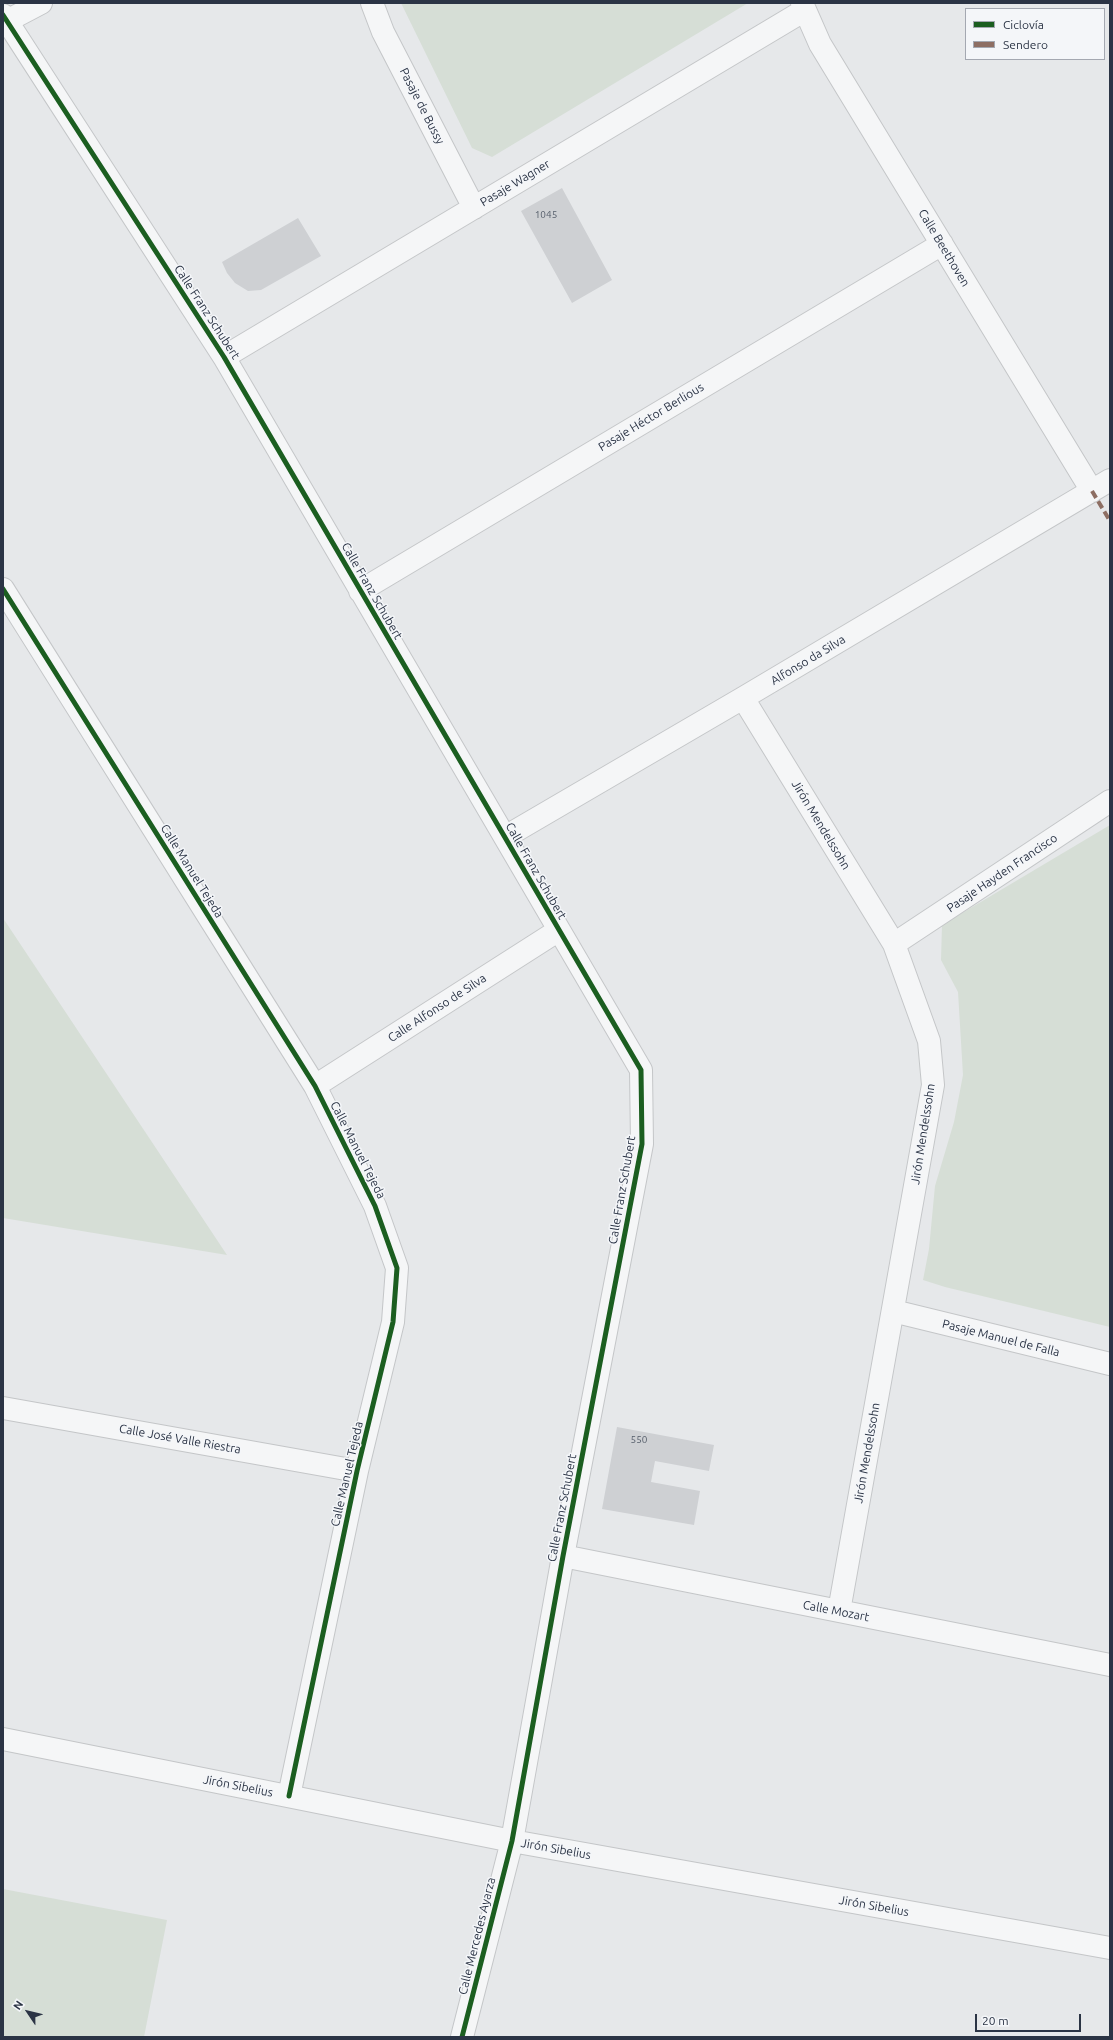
<!DOCTYPE html>
<html>
<head>
<meta charset="utf-8">
<style>
  body { margin:0 }
  #map { position:relative; width:1113px; height:2040px; overflow:hidden; background:#e6e8ea; font-family:Ubuntu,sans-serif }
  canvas { display:block }
  .frame { position:absolute; inset:0; border:4px solid #2b3445; pointer-events:none }
  .legend { position:absolute; left:965px; top:8px; width:140px; height:52px; box-sizing:border-box; background:#f4f6f9; border:1px solid #a4a8b1; margin:0; padding:5px 7px; list-style:none; font-size:12px; color:#2b3445 }
  .legend li { display:flex; align-items:center; gap:8px; height:20px }
  .legend b { width:20px; border:1px solid #a4a8b1 }
  .north { position:absolute; left:8px; top:1992px; width:40px; height:40px; -webkit-text-stroke:3px #f4f6f9; paint-order:stroke; rotate:305deg; font-size:11px; font-weight:700; line-height:16px; text-align:center; color:#2b3445 }
  .north::after { content:''; display:block; margin:auto; width:14px; height:18px; background:#2b3445; clip-path:polygon(50% 0,100% 100%,50% 72%,0 100%) }
  .scale { position:absolute; left:975px; top:2014px; width:106px; height:18px; box-sizing:border-box; border:2px solid #2b3445; border-top:0; padding-left:5px; font-size:12px; line-height:14px; white-space:nowrap; color:#2b3445; -webkit-text-stroke:3px #f4f6f9; paint-order:stroke }
</style>
</head>
<body>
<div id="map">
<canvas width="1113" height="2040"></canvas>
<div class="frame"></div>
<ul class="legend">
<li><b style="height:5px;background:#1b5e20"></b>Ciclovía</li>
<li><b style="height:5px;background:#8d6e63"></b>Sendero</li>
</ul>
<div class="north">N</div>
<div class="scale">20 m</div>
</div>
<script>
const g = document.querySelector('canvas').getContext('2d');
g.lineJoin = 'round';
function paint(path, color) { g.fillStyle = color; g.fill(path, 'evenodd'); }
function stroke(path, color, width, dash) { g.strokeStyle = color; g.lineWidth = width; g.lineCap = dash ? 'butt' : 'round'; g.setLineDash(dash || []); g.stroke(path); }
function drawText(font, color, halo, rows, align = 'center') {
  g.font = font + ' Ubuntu,sans-serif'; g.lineWidth = 3; g.setLineDash([]); g.textBaseline = 'middle'; g.strokeStyle = halo; g.fillStyle = color; for (const [text, x, y, turn = 0] of rows) {
    g.save(); g.translate(x, y); g.rotate((+turn || 0) * Math.PI / 180); g.textAlign = isNaN(turn) ? turn : align; if (halo) g.strokeText(text, 0, 0); g.fillText(text, 0, 0); g.restore();
  }
}
const green = new Path2D(`
  M 401,3 L 748,3 L 492,157 L 472,148 Z
  M 1110,825 L 1110,1327 L 945,1287 L 923,1280 L 929,1249 L 935,1186 L 954,1122 L 963,1075 L 958,992 L 941,960 L 942,925 Z
  M 3,918 L 227,1255 L 3,1218 Z
  M 3,1889 L 167,1920 L 144,2037 L 3,2037 Z`);
const building = new Path2D(`
  M 562,188 L 612,280 L 572,303 L 521,211 Z
  M 298,218 L 321,256 L 261,290 L 248,291 L 235,283 L 227,273 L 222,262 Z
  M 617,1427 L 714,1445 L 709,1471 L 655,1461 L 651,1482 L 700,1491 L 694,1525 L 602,1509 Z`);
const minor = new Path2D(`
  M 372,3 L 383,32 L 474,208
  M 802,3 L 820,44 L 1092,491
  M 3,15 L 224,357 L 641,1070 L 642,1144 L 563,1556 L 512,1841 L 462,2037
  M 3,23 L 41,3
  M 224,357 L 805,10
  M 3,589 L 315,1086 L 375,1206 L 397,1268 L 393,1322 L 357,1471 L 289,1796
  M 360,591 L 942,244
  M 743,698 L 894,944 L 929,1041 L 933,1085 L 839,1611
  M 505,837 L 743,698 L 1110,480
  M 894,944 L 1110,801
  M 315,1086 L 559,930
  M 893,1311 L 1110,1364
  M 3,1408 L 357,1471
  M 563,1556 L 1110,1665
  M 3,1739 L 512,1841 L 1110,1948`);
const quiet = new Path2D(`
  M 1092,491 L 1110,521`);
const cycleway = new Path2D(`
  M 3,15 L 224,357 L 641,1070 L 642,1144 L 563,1556 L 512,1841 L 462,2037
  M 3,589 L 315,1086 L 375,1206 L 397,1268 L 393,1322 L 357,1471 L 289,1796`);
const numberNames = [
  ["1045",546,215],
  ["550",639,1440]
];
const streetNames = [
  ["Pasaje de Bussy",422,106,63],
  ["Pasaje Wagner",515,183,-31],
  ["Calle Beethoven",944,248,59],
  ["Calle Franz Schubert",207,312,57],
  ["Pasaje Héctor Berlious",651,417,-31],
  ["Calle Franz Schubert",372,591,60],
  ["Alfonso da Silva",808,660,-31],
  ["Jirón Mendelssohn",821,825,59],
  ["Calle Manuel Tejeda",192,871,58],
  ["Calle Franz Schubert",536,871,60],
  ["Pasaje Hayden Francisco",1002,873,-34],
  ["Calle Alfonso de Silva",437,1008,-33],
  ["Jirón Mendelssohn",923,1134,-81],
  ["Calle Manuel Tejeda",358,1150,63],
  ["Calle Franz Schubert",622,1190,-80],
  ["Pasaje Manuel de Falla",1001,1338,14],
  ["Calle José Valle Riestra",180,1439,10],
  ["Jirón Mendelssohn",867,1453,-80],
  ["Calle Manuel Tejeda",347,1474,-77],
  ["Calle Franz Schubert",562,1508,-79],
  ["Calle Mozart",836,1611,11],
  ["Jirón Sibelius",238,1786,11],
  ["Jirón Sibelius",556,1849,10],
  ["Jirón Sibelius",874,1906,10],
  ["Calle Mercedes Ayarza",477,1936,-76]
];
paint(green, '#d6ded6');
paint(building, '#ced0d3');
stroke(minor, '#c4c6c8', 24);
stroke(minor, '#f5f6f7', 22);
stroke(quiet, '#8d6e63', 4, [8, 4]);
stroke(cycleway, '#1b5e20', 5);
drawText('10px', '#545c69', null, numberNames);
drawText('12px', '#2b3445', '#f4f6f9', streetNames);
</script>
</body>
</html>
